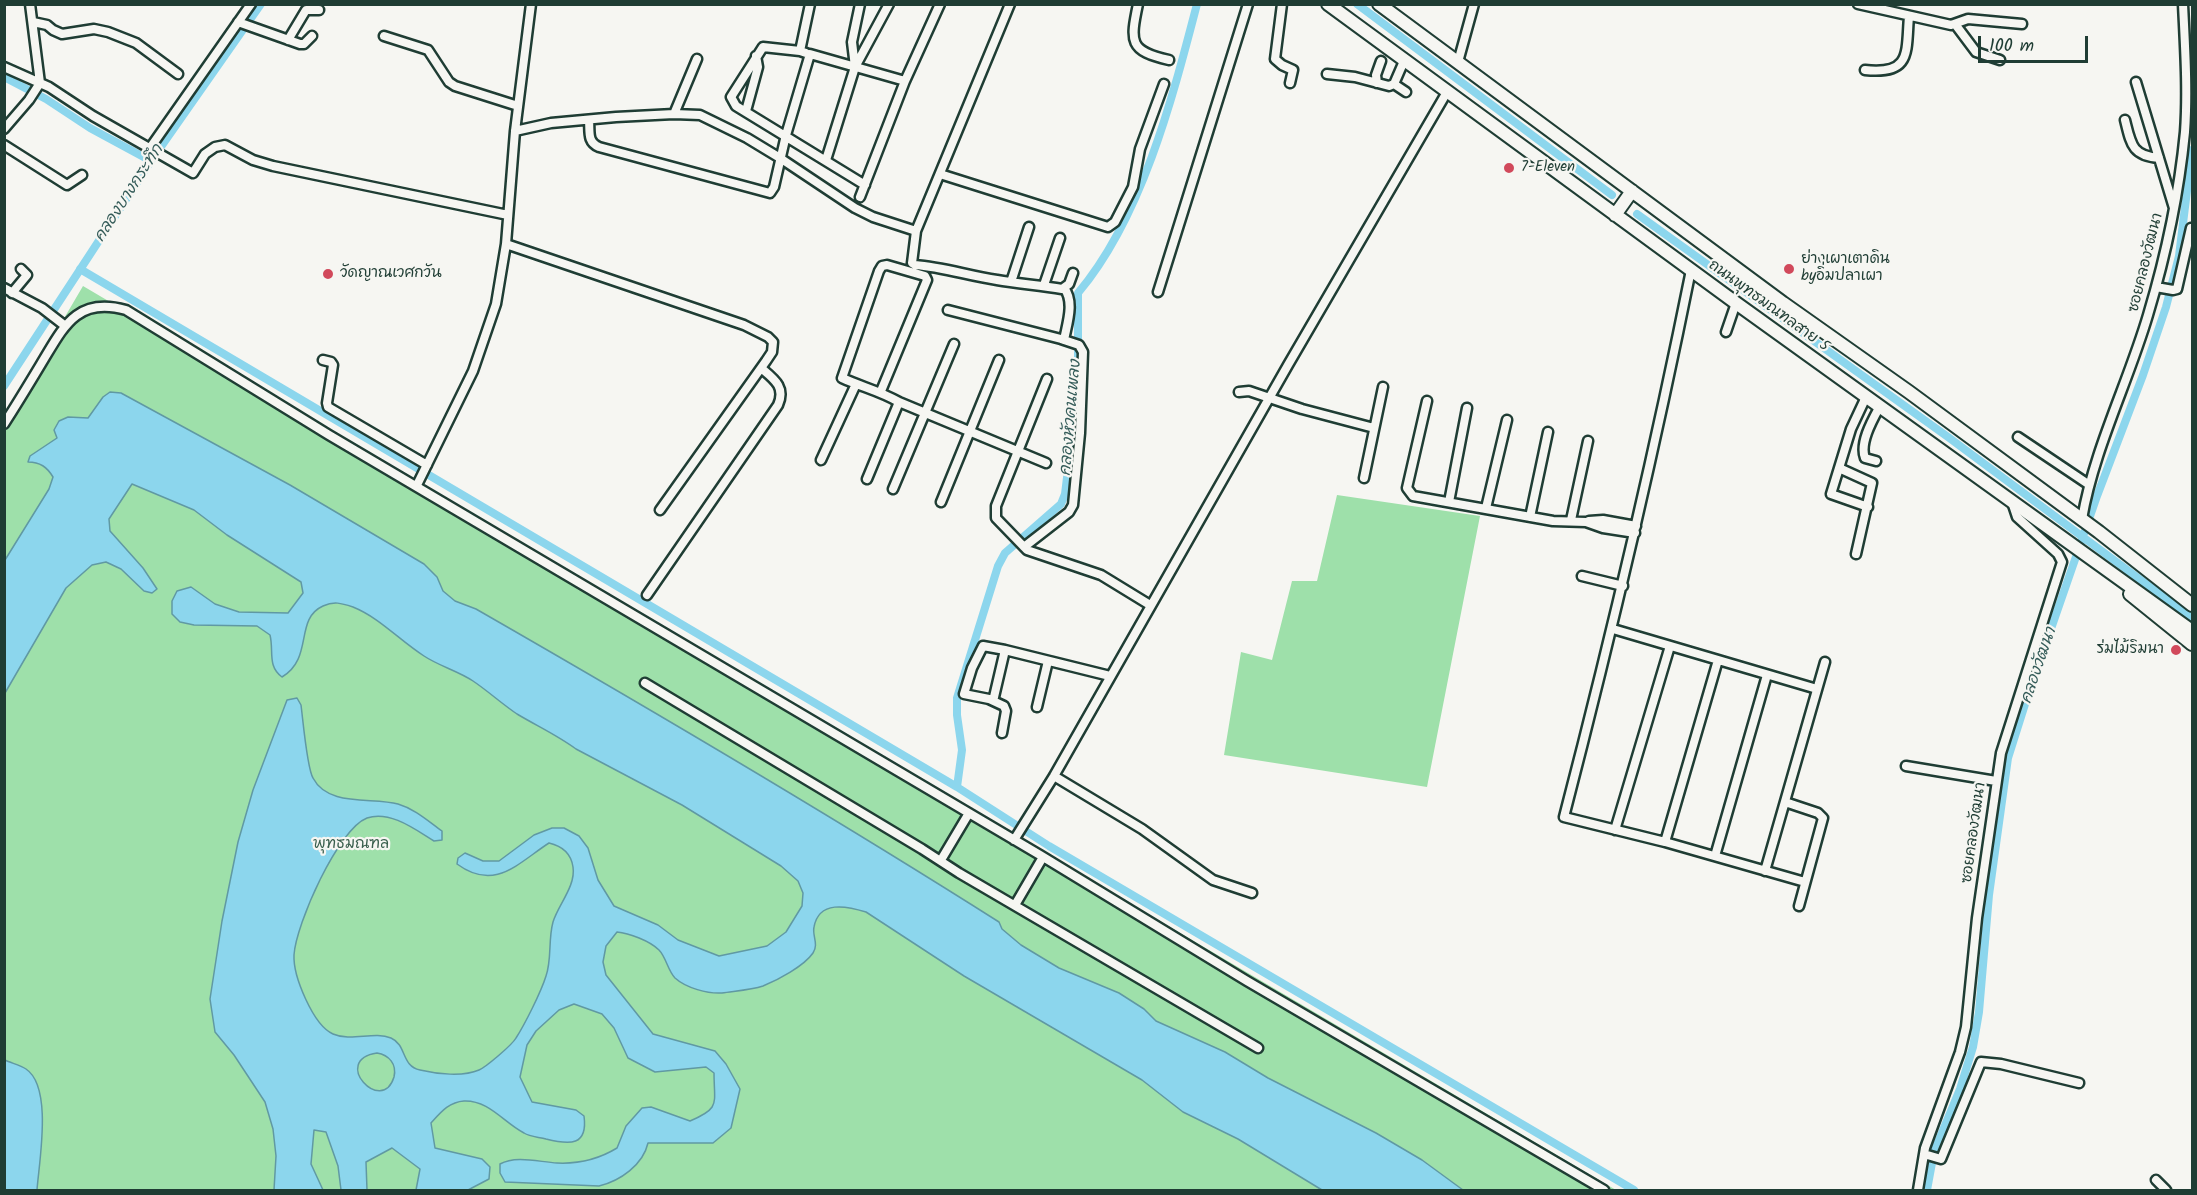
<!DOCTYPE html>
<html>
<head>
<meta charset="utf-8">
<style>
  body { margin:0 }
  #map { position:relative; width:2197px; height:1195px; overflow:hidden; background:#f6f6f2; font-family:Kalam,sans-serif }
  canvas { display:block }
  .frame { position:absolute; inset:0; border:6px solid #1f3d34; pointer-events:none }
  .scale { position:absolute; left:1978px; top:36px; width:110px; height:27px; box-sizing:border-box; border:3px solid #1f3d34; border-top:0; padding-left:8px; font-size:18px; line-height:21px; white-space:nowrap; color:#1f3d34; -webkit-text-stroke:4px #f6f6f2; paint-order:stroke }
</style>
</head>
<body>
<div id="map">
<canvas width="2197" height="1195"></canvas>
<div class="frame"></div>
<div class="scale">100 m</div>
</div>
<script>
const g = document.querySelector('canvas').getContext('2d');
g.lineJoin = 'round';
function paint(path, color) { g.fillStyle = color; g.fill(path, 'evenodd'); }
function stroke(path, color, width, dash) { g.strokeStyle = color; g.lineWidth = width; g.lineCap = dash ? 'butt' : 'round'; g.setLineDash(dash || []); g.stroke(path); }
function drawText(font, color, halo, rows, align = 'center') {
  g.font = font + ' Kalam,"Playpen Sans Thai",sans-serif'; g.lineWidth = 4.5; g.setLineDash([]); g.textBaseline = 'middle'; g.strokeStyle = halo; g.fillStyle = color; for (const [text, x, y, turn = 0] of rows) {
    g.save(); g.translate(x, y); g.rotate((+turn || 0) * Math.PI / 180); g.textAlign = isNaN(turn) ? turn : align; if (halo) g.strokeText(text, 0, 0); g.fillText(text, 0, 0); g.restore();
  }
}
const green = new Path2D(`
  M 83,286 L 1616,1190 L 5,1190 L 5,419 Z
  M 1337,495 L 1480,516 L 1427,787 L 1224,755 L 1241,652 L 1272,660 L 1292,581 L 1317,581 Z`);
const water = new Path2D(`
  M 110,392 L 121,393 L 290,485 L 424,564 L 437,577 L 443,591 L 455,601 L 476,609 C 652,710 827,813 999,922 L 1002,929 L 1021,945 L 1059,968 L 1119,993 L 1144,1009 L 1156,1021 L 1225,1052 L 1268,1078 L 1376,1133 L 1422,1160 L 1463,1190 L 1322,1190 L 1238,1139 L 1183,1112 L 1142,1080 L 964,976 L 866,912 C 847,906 819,900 814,927 C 812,936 819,944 813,953 C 804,966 778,980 763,986 C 751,990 735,991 722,993 C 708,994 686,988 675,978 C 668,971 666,957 659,950 C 650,941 629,933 617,932 L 606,946 L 603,962 L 606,975 L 653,1034 L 715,1051 L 726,1064 L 740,1089 L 731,1128 L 713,1143 L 648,1143 C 643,1165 620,1181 599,1186 L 505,1182 L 500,1173 L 500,1164 C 516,1155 539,1162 557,1163 C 578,1164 599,1159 617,1148 L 626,1126 L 642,1108 L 651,1107 L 690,1121 C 721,1108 714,1104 714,1073 L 706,1067 L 655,1072 L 628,1058 L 614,1028 L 602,1014 L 574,1004 L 559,1010 L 536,1031 L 527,1045 L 520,1077 L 532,1102 L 576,1110 L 584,1116 C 588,1146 570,1145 546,1139 C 539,1137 530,1137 524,1133 C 504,1123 489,1100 464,1101 C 449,1102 441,1112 431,1123 L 435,1148 L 482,1159 L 490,1167 L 489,1179 L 468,1190 L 416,1190 L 420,1169 L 392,1148 L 366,1162 L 367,1190 L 341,1190 L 338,1166 L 326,1132 L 314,1130 L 311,1164 L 323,1190 L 274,1190 L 276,1156 L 273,1129 L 265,1102 L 234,1055 L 215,1032 L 210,999 L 222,921 L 238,842 L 253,790 L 287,700 L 297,698 L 301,705 C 303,720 307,768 313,778 C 328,807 372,797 398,804 C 415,809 428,821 442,831 L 442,840 L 434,841 C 416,830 390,810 367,818 C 338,829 296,924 294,955 C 293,976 313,1025 333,1034 C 351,1042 374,1031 391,1038 C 407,1045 401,1066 420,1070 C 437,1074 463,1077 479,1070 C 486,1067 512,1045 516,1038 C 525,1024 541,992 546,976 C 552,959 548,940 553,922 C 558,905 576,886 573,867 C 571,853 562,846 549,843 C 518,863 495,892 457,864 L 458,858 L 465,853 L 483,861 L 499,861 L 534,835 L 552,828 L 564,828 L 579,836 L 588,848 L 598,880 L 614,906 L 658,925 L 678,940 L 719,956 L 767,946 L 786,932 L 802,906 L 803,893 L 798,881 L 781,866 L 682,805 L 576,749 C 557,735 537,726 517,714 C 502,704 488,691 473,681 C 458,671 439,666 424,656 C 399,640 380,618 353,607 C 341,603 334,601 323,606 C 294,619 314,658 282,677 C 267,666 274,651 270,635 L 257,626 L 194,625 L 180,622 L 172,614 L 172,601 L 177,591 L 191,587 L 215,604 L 239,612 L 288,613 L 303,593 L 301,582 L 227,535 L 194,510 L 132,484 L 109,519 L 110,531 L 143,568 L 157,589 L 152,593 L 144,591 L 121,569 L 106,562 L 92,565 L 66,588 L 5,693 L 5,560 L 49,489 L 53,477 C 47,467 40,462 28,462 L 30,456 L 57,438 L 54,430 L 59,421 L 68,417 L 88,418 L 103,397 ZM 377,1053 C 389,1055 397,1064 394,1077 C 382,1116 330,1060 377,1053 Z
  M 5,1060 C 11,1063 20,1065 26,1069 C 53,1087 39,1162 37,1190 L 5,1190 Z`);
const canal = new Path2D(`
  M 1357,4 L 1612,195
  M 4,77 L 46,99 L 90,128 L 151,161
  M 1637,214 L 1948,437 L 2192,618
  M 80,269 L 957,787 L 1049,846 L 1634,1190
  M 4,386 L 151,161 L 261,4
  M 957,787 L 962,750 L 957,715 L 957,698 L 998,566 L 1005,553 L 1061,504 L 1065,494 L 1078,387 L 1078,293 C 1142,217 1172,100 1197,4
  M 1927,1190 L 1934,1152 L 1960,1089 L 1973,1047 L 1979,1012 L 1989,895 L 2008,758 L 2026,701 L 2097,496 L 2143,375 L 2166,307 L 2179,256 L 2192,150`);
const street = new Path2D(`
  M 1010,4 L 916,231 L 912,263 L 915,265 C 943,267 969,276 997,280 C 1019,284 1041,285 1062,289 L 1069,284 L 1073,273
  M 1138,4 C 1130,42 1129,51 1169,60
  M 1282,4 L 1275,59 L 1282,65 L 1293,70 L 1290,83
  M 1858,4 L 1951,25 L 1968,19 L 2022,24
  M 33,22 L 47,25 L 53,30 L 62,34 L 94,29 L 108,32 L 136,43 L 178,74
  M 238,22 L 300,44 L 304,44 L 312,36
  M 1955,24 L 1976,52 L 2000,60
  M 384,36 L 428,50 L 449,82 L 455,86 L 518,106
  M 288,40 L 306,10 L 319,10
  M 800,51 L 763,47 L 731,97 L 736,106 L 865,185
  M 806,53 L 800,51 L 810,4
  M 1458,62 L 1474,4
  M 4,67 L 49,87 L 93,116 L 193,173 L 205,154 L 215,147 L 225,145 L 253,160 L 273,166 L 508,215
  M 855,67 L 852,42 L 860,4
  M 1865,70 C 1912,75 1906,52 1909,16
  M 1327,74 L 1355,77 L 1389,86 L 1394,84 L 1404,61
  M 2136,82 L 2174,208
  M 1377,83 L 1376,75 L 1381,61
  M 1394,84 L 1406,92
  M 746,111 L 758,67 L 756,56
  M 674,114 L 697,59
  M 589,120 C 590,132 587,142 599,147 L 770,193 L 774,187 L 786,135 L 810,54 L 905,81
  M 2125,120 C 2131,144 2132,156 2159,158
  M 4,129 L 29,100 L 40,83 L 30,4
  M 515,131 L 551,123 L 616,117 L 674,114 L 700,115 L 747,138 L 780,158 L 855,208 L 873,217 L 916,231
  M 4,145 L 67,185 L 82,175
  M 150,148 L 251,4
  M 826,160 L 855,67 L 889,4
  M 940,174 L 1108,227 L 1115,222 L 1133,187 L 1140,149 L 1164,84
  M 860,197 L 905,81 L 940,4
  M 506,244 L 744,325 L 768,337 L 773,342 L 772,352 L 766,361 L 660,510
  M 1691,270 C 1654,454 1611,636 1564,817 L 1665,842 L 1805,882
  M 1011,282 L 1029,227
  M 1044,285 L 1060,238
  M 2156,287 L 2173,290 L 2177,289 L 2191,228
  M 4,288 L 42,308 L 64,325
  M 1158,292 L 1248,4
  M 12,293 L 27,275 L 21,269
  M 948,310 L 1061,339 L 1079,345 L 1083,352 L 1080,433 L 1073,505 L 1069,512 L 1024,547
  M 1726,332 L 1736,303
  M 1064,340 C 1067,324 1075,302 1064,288
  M 323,360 L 331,362 L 333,365 L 327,403 L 328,407 L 427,465
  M 1047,379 L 996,506 L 996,518 L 1027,550 L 1101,575 L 1150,605
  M 881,391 L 927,280 L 925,276 L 887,265 L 882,266 L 879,271 L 842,378 C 862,387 880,391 899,402 L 1046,463
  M 1239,392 L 1249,391 L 1302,409 L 1374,428
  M 1427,401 L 1407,488 L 1413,496 L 1553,521 L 1586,522 L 1603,528 L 1635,533
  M 4,424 C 17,404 29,384 41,364 C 63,328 76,296 126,310 L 329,435 L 1040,855 L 1247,981 L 1604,1190
  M 2018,437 L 2088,484
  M 821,460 L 856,384
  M 1876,461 L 1865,458 C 1859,443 1873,419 1880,406
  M 1839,468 L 1831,494 L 1868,507
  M 1364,478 L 1383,387
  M 867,479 L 899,402
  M 417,485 L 473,371 L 496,304 L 506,244 L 515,131 L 531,4
  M 893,489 L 954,344
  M 941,502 L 999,360
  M 1449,502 L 1467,408
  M 1486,508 L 1507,420
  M 1530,517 L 1548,432
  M 2082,519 C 2094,449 2128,383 2148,315 C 2166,255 2179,194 2185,132 C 2188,90 2185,47 2183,4
  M 1571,520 L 1588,441
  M 1589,521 L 1603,520 L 1636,526
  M 1856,554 L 1872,483 L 1839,468 L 1851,429 L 1866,397
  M 1582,576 L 1623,586
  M 647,595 L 778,405 C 786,387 774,379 761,368
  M 1613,629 L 1817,689
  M 645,683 L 922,849 L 959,873 L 1258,1048
  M 994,697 L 1005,650
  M 1037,707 L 1048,661
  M 1002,733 L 1006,711 L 1004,706 L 989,699 L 964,694 L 972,668 L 983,646 L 1005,650 L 1110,676
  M 1906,766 L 1996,781
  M 1054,776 L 1142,829 L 1213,880 L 1252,893
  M 1785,802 L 1818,813 L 1823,818 L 1799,906
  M 1615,830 L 1670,646
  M 1014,840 L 1054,776 L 1288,365 L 1447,92
  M 1665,842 L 1718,660
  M 1715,856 L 1767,675
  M 941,860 L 969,813
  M 1765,871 L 1825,662
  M 1015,905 L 1043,857
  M 1924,1154 L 1941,1159 L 1981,1062 L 2001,1064 L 2079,1083
  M 2156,1180 L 2166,1190
  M 1918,1190 L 1925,1148 L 1960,1052 L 1966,1027 L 1977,918 L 2001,753 L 2062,562 L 2058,554 L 2017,517 L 2012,502`);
const secondary = new Path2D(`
  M 1328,4 L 1736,303 L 2192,631
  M 1379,4 L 1783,303 L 1909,392 L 2099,532 L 2192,605
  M 1615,215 L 1632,191
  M 2130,594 L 2192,644`);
const markers = [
  [1509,168,6,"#d1495b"],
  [1789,269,6,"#d1495b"],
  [328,274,6,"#d1495b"],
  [2176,650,6,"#d1495b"]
];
const poiNames = [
  ["7-Eleven",1521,168],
  ["ย่างเผาเตาดิน",1801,260],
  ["byอิ่มปลาเผา",1801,277],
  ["วัดญาณเวศกวัน",340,274],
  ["ร่มไม้ริมนา",2164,650,"right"]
];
const streetNames = [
  ["ซอยคลองวัฒนา",2147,263,-76],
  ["ถนนพุทธมณฑลสาย 5",1768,307,36],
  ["ซอยคลองวัฒนา",1975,833,-82]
];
const parkNames = [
  ["พุทธมณฑล",351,845]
];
const waterNames = [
  ["คลองบางกระทึก",130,194,-57],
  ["คลองหัวคนเพลง",1072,418,-85],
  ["คลองวัฒนา",2040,666,-71]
];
paint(green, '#9ee0aa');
paint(water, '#8cd6ed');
stroke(water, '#6099a3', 1.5);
stroke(canal, '#8cd6ed', 8);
stroke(street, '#1f3d34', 13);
stroke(secondary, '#1f3d34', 16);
stroke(street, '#f6f6f2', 8);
stroke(secondary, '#f6f6f2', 12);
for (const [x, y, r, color] of markers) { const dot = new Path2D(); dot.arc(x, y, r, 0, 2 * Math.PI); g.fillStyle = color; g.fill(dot); stroke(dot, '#f6f6f2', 2); }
drawText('15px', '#1f3d34', '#f6f6f2', poiNames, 'left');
drawText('15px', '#1f3d34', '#f6f6f2', streetNames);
drawText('15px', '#385e4c', '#f6f6f2', parkNames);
drawText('italic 16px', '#355c59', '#f6f6f2', waterNames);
</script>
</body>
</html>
